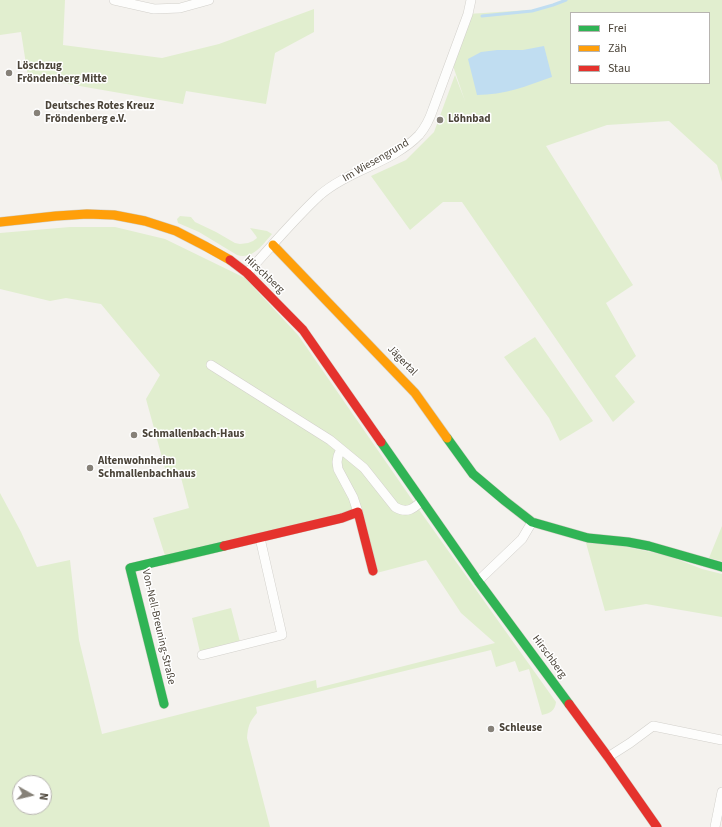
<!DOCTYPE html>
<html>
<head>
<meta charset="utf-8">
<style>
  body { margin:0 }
  #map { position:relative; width:722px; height:827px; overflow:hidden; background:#f4f2ee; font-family:"Source Sans 3",sans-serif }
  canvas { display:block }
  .legend { position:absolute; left:570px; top:12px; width:140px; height:72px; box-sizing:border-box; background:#fff; border:1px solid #b7b4b0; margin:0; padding:5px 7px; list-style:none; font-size:12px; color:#4b4439 }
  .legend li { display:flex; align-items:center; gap:8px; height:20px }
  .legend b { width:20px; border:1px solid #b7b4b0 }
  .north { position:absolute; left:12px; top:775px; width:40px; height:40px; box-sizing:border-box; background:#fff; border:1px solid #b7b4b0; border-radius:50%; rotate:98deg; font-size:11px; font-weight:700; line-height:16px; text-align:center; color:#4b4439 }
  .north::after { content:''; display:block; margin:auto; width:14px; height:18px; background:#868178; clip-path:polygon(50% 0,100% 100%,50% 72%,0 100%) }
</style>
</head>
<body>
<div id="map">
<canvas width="722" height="827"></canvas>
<ul class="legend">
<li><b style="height:5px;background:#30b455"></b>Frei</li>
<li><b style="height:5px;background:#ff9f0a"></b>Zäh</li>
<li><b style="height:5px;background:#e5322d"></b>Stau</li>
</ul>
<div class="north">N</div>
</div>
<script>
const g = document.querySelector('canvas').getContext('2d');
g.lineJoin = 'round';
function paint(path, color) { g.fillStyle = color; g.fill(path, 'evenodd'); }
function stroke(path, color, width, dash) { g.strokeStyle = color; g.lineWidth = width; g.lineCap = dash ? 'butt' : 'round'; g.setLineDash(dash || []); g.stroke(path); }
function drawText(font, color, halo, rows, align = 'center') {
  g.font = font + ' "Source Sans 3",sans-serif'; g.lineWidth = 3; g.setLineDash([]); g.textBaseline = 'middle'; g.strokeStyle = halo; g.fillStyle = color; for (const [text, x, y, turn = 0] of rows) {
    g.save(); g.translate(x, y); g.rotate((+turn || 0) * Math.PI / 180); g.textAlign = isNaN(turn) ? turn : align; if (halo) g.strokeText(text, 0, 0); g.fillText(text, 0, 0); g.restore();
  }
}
const green = new Path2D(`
  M 0,0 L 65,0 L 63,45 L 162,58 L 219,44 L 314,9 L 314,32 L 275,53 L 266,104 L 186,91 L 183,104 L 28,77 L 21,32 L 0,35 Z
  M 566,0 L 722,0 L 722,182 L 717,165 L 669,121 L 607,125 L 546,146 L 633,285 L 606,303 L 636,356 L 615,376 L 635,402 L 613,422 L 462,202 L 443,202 L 410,230 L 371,176 L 406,160 L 434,132 L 455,75 L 465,101 L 451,60 L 468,14 L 529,10 L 545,8 ZM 571,13 L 709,13 L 709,83 L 571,83 Z
  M 180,216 L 191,217 L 195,222 L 216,232 L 235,243 L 240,244 L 248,243 L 253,241 L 257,238 L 256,236 L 250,228 L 267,231 L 272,234 C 263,244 253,260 237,255 L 199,232 L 178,223 L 177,219 Z
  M 70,227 L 115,227 L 165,239 L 245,278 L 298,335 L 422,514 L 556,702 C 555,711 550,713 542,715 L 529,669 L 519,672 L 515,661 L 496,667 L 491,650 L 256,707 L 257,713 C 249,722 248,727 247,738 L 270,827 L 0,827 L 0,493 L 21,532 L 37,567 L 70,560 L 79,640 L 102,734 L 316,680 L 317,688 L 495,643 L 461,613 L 426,560 L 369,575 L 355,518 L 168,565 L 153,518 L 189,508 L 179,470 L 166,472 L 146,399 L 160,375 L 101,304 L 66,298 L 50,301 L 0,289 L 0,233 ZM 20,783 L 44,783 L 44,807 L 20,807 Z
  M 535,337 L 593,421 L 560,441 L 549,418 L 504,357 Z
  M 722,526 L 722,561 L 709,558 Z
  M 586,543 L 618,545 L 669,556 L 702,569 L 722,574 L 722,617 L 646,604 L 605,611 Z
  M 231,608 L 240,642 L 200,652 L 192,618 Z`);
const water = new Path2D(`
  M 544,46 L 552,77 C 527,86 504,95 477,95 L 468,59 L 481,52 L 497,50 L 523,50 Z`);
const stream = new Path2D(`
  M 482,16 L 532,11 L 553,5 L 566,0`);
const street = new Path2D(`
  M 114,0 L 154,9 L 180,8 L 209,0
  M 247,273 C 271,247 294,219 320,195 C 349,170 392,163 419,135 C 425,128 430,118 433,109 L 468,14 L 471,0
  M 211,365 L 330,440 L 364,468 L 395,507 C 407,514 413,509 422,501
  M 341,449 L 338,456 L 337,462 L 338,469 L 353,497 L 358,512
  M 478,581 L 522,539 L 532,522
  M 202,655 L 282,635 L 260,538
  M 608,757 L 630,743 L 653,726 L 722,740
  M 715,827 L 722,792`);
const fast = new Path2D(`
  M 447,438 L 473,474 L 505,501 L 532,522 L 588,538 L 628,542 L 649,546 L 722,567
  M 381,442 L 478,581 L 569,704
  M 164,704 L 130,568 L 224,546`);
const slow = new Path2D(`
  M 0,222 L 56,216 L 87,214 L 114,215 L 145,221 L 176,231 L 205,246 L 230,260
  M 273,245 L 415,393 L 447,438`);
const jam = new Path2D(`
  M 230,260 L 247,273 L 303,330 L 381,442
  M 224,546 L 342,518 L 358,512 L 373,571
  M 569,704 L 608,757 L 657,827`);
const markers = [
  [9,73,4,"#868178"],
  [37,113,4,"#868178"],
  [440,120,4,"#868178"],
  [134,435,4,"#868178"],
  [90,468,4,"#868178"],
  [491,729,4,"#868178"]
];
const poiNames = [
  ["Löschzug",17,67],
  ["Fröndenberg Mitte",17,80],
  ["Deutsches Rotes Kreuz",45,107],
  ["Fröndenberg e.V.",45,120],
  ["Löhnbad",448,120],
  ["Schmallenbach-Haus",142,435],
  ["Altenwohnheim",98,462],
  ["Schmallenbachhaus",98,475],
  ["Schleuse",499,729]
];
const streetNames = [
  ["Im Wiesengrund",376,161,-30],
  ["Hirschberg",264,275,43],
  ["Jägertal",402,361,46],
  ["Von-Nell-Breuning-Straße",158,627,77],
  ["Hirschberg",549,657,54]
];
paint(green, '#e1eecf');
paint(water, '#c0ddf1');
stroke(stream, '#c0ddf1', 3);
stroke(street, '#d2d0cb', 10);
stroke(fast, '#d3cfc5', 10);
stroke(slow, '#d3cfc5', 10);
stroke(jam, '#d3cfc5', 10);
stroke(street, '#fdfdfc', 9);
stroke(fast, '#30b455', 9);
stroke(slow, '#ff9f0a', 9);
stroke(jam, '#e5322d', 9);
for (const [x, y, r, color] of markers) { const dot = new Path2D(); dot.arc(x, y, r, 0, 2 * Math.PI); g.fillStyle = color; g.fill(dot); stroke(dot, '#fff', 1.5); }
drawText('bold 11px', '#4b4439', '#fff', poiNames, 'left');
drawText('11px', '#4b4439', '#fff', streetNames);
</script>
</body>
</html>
